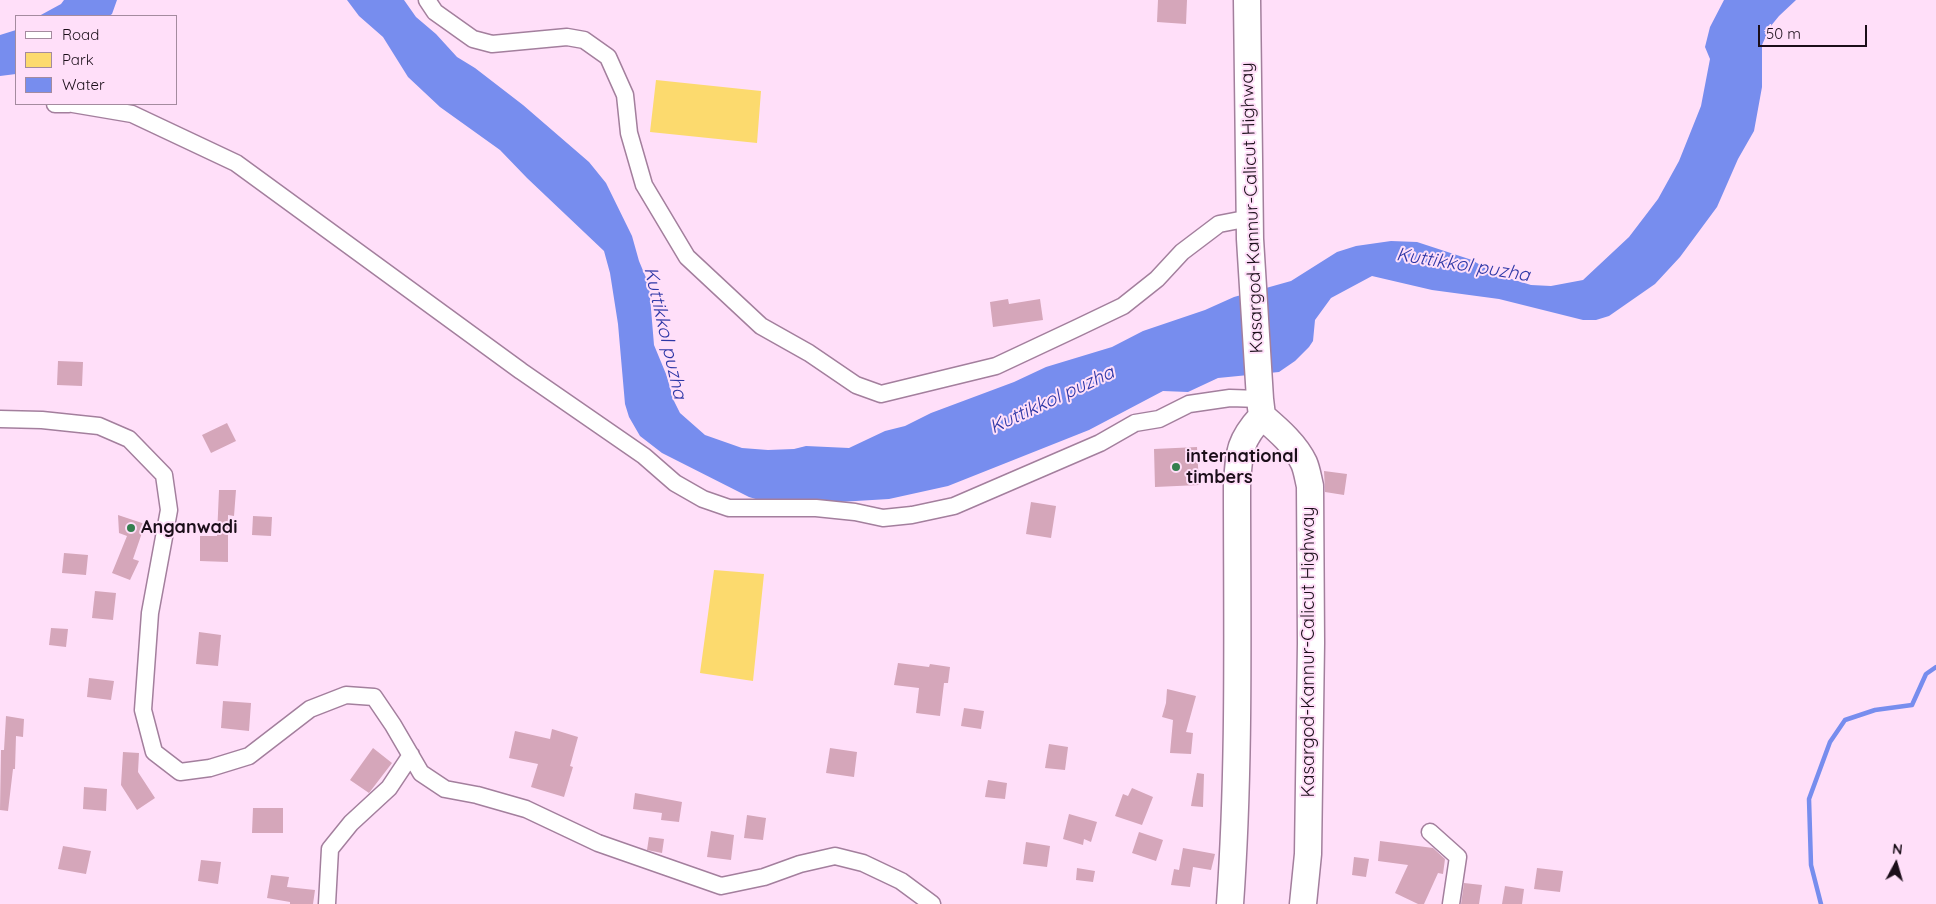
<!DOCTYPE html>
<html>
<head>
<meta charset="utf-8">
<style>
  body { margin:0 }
  #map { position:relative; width:1936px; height:904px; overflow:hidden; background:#ffdff9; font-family:Quicksand,sans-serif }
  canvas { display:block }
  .legend { position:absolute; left:15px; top:15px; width:162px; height:90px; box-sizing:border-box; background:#ffdff9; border:1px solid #a48b9f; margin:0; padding:6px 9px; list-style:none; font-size:15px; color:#1b0e19 }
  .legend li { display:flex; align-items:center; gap:10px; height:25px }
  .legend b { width:25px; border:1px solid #a48b9f }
  .north { position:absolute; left:1871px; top:839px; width:50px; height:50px; -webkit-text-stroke:4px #ffdff9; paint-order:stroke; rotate:6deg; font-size:14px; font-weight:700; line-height:20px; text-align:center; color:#1b0e19 }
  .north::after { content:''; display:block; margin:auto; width:18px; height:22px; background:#1b0e19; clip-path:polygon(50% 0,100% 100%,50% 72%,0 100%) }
  .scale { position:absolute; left:1758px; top:25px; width:109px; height:22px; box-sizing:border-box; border:2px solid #1b0e19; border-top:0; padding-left:6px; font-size:15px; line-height:18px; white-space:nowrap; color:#1b0e19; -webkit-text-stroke:4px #ffdff9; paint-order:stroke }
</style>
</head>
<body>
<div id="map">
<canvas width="1936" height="904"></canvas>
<ul class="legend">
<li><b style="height:6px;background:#fff"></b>Road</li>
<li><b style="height:14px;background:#fcda6e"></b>Park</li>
<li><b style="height:14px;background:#778dee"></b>Water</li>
</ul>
<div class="north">N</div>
<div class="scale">50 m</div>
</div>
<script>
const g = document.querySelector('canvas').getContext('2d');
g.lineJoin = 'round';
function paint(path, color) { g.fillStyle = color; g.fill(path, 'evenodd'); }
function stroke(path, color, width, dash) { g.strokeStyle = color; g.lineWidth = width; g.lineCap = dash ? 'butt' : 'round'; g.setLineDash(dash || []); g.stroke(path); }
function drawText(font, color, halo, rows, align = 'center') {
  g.font = font + ' Quicksand,sans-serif'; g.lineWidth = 4; g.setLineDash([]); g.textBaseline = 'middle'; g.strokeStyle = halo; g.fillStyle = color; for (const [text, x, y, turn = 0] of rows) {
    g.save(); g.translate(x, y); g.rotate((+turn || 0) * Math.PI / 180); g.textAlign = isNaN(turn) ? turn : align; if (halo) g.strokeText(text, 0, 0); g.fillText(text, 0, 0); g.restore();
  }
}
const green = new Path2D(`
  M 656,80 L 761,91 L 757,143 L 650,132 Z
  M 714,570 L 764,574 L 753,681 L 700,673 Z`);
const water = new Path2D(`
  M 64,0 L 117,0 L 112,14 L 109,16 L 39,16 L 61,4 Z
  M 347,0 L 404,0 L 416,17 L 436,34 L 457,57 L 475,68 L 523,105 L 589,162 L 606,183 L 632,236 L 639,261 L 649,285 L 654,345 L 666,374 L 674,401 L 680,413 L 705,435 L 742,448 L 768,450 L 794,449 L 806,446 L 849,448 L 885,431 L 905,426 L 931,413 L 1014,382 L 1046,367 L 1112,347 L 1143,331 L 1205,310 L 1234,297 L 1291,281 L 1337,252 L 1356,246 L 1391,241 L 1417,242 L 1472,260 L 1495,274 L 1531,285 L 1551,286 L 1583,280 L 1629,237 L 1658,199 L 1679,161 L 1701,106 L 1710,59 L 1705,47 L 1710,27 L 1724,0 L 1796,0 L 1779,16 L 1770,27 L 1762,45 L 1762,87 L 1754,131 L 1738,159 L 1717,207 L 1680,257 L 1655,284 L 1609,316 L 1596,320 L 1583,320 L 1499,299 L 1432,290 L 1372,276 L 1331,298 L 1315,320 L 1313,341 L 1309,347 L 1295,361 L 1279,372 L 1218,378 L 1188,392 L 1163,391 L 1089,430 L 948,486 L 889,499 L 789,505 L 769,503 L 749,497 L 662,453 L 640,436 L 629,417 L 625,404 L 618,324 L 610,273 L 604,251 L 527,178 L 500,150 L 440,107 L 408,77 L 383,37 L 359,16 Z
  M 16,30 L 16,74 L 0,76 L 0,35 Z`);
const stream = new Path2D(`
  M 1821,904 L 1811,865 L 1809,799 L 1830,742 L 1845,720 L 1875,710 L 1912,705 L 1926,674 L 1936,667`);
const building = new Path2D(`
  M 1158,0 L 1187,0 L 1186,24 L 1157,22 Z
  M 1008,299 L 1009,304 L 1040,299 L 1043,320 L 993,327 L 990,302 Z
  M 58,361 L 83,362 L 82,386 L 57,385 Z
  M 227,423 L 236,441 L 211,453 L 202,435 Z
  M 1197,447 L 1199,485 L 1155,487 L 1154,449 Z
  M 1324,471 L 1347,474 L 1344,495 L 1325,492 Z
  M 219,490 L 236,490 L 234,516 L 228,515 L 228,562 L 200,561 L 200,536 L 217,536 Z
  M 1031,502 L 1056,506 L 1051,538 L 1026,534 Z
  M 118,515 L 145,524 L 133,559 L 139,561 L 130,580 L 112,573 L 127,536 L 119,533 Z
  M 253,516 L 272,517 L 271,536 L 252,535 Z
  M 64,553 L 88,555 L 86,575 L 62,573 Z
  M 95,591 L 116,593 L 113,620 L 92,618 Z
  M 51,628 L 68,629 L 66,647 L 49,645 Z
  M 199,632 L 221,635 L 218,666 L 196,664 Z
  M 898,663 L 929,667 L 930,664 L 950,667 L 948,683 L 944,683 L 940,716 L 916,713 L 919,688 L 894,685 Z
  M 89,678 L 114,681 L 111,700 L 87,697 Z
  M 1167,689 L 1196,696 L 1186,732 L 1193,733 L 1191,754 L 1170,753 L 1173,720 L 1162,717 L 1166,703 Z
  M 223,701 L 251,703 L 249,731 L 221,728 Z
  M 964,708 L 984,711 L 981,729 L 961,726 Z
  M 6,716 L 24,719 L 23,737 L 16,736 L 15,769 L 13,769 L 8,811 L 0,810 L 1,750 L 4,750 Z
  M 552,729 L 578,737 L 570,766 L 573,767 L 564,797 L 531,787 L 538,764 L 509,758 L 515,731 L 550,739 Z
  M 1049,744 L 1068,747 L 1065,770 L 1045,768 Z
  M 373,748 L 392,763 L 369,793 L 350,780 Z
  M 830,748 L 857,752 L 854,777 L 826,773 Z
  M 123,752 L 139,753 L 138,772 L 155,798 L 137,810 L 121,785 Z
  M 1197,773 L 1204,774 L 1203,807 L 1191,806 Z
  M 988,780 L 1007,783 L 1005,799 L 985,797 Z
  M 84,787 L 107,789 L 106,811 L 83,809 Z
  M 1132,788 L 1153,797 L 1142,825 L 1115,816 L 1123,794 L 1128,796 Z
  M 635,793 L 682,802 L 679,822 L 661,820 L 662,813 L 633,809 Z
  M 253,808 L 283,808 L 283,833 L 252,833 Z
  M 1069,814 L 1097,822 L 1091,842 L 1084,839 L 1083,845 L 1063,839 Z
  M 747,815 L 766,818 L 763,840 L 744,838 Z
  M 711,831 L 734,835 L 731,860 L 707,857 Z
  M 1139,832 L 1163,840 L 1156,861 L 1132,853 Z
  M 649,837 L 664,839 L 662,853 L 647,850 Z
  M 1380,841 L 1433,848 L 1445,859 L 1443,874 L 1438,873 L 1424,904 L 1418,904 L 1395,893 L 1408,865 L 1378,861 Z
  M 1026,842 L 1050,846 L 1047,867 L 1023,864 Z
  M 63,846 L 91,851 L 86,874 L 58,869 Z
  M 1183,848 L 1215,854 L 1211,870 L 1193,867 L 1190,887 L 1171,885 L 1174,869 L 1179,870 Z
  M 1354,857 L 1369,859 L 1366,877 L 1352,875 Z
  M 201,860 L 221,862 L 218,884 L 198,881 Z
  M 1077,868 L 1095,871 L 1093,882 L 1076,880 Z
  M 1537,868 L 1563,871 L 1560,892 L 1534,889 Z
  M 271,875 L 289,877 L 287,887 L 315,890 L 313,904 L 290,904 L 290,902 L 267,898 Z
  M 1464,883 L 1482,885 L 1479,904 L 1461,904 Z
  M 1505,886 L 1524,889 L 1522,904 L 1502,904 Z`);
const minor = new Path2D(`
  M 427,0 L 435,12 L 473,39 L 492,44 L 567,37 L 584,40 L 608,57 L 625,95 L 629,133 L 644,185 L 687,257 L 761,326 L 809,353 L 856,385 L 881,394 L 996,366 L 1077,328 L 1123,306 L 1157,279 L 1182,252 L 1219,224 L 1250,218
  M 55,104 L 69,104
  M 73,104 L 132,114 L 236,163 L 521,371 L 644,456 L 675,483 L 703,499 L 729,508 L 816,508 L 855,512 L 883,518 L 912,515 L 954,506 L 1100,443 L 1135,423 L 1159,419 L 1189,404 L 1230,398 L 1260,399
  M 0,419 L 42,420 L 99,426 L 129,439 L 164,475 L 169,510 L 150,613 L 143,710 L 154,752 L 180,772 L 210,768 L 249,756 L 310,709 L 346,695 L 374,697 L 393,725 L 421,773 L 445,789 L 477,795 L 526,809 L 598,843 L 721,886 L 764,877 L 800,864 L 835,856 L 863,863 L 901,881 L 932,904
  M 1430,832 L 1458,857 L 1451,904
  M 327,904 L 330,849 L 351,823 L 389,788 L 411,755`);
const trunk = new Path2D(`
  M 1247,0 L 1250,239 L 1260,399 L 1262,416 C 1277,429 1295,444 1304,463 C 1307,470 1308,478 1310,486 L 1311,643 L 1308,854 L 1303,904
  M 1230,904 C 1240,764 1237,625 1237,485 C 1239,452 1239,441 1262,416`);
const markers = [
  [1176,467,5,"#347f4e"],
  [131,528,5,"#347f4e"]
];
const streetNames = [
  ["Kasargod-Kannur-Calicut Highway",1252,208,-92],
  ["Kasargod-Kannur-Calicut Highway",1309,652,-90]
];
const poiNames = [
  ["international",1186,457],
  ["timbers",1186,478],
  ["Anganwadi",141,528]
];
const waterNames = [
  ["Kuttikkol puzha",1463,265,9],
  ["Kuttikkol puzha",665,333,77],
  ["Kuttikkol puzha",1052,400,-25]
];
paint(green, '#fcda6e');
paint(water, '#778dee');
stroke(stream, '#778dee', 4.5);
paint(building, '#d5a6ba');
stroke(minor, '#a37f9d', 19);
stroke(trunk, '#a37f9d', 29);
stroke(minor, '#fff', 16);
stroke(trunk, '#fff', 26);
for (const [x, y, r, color] of markers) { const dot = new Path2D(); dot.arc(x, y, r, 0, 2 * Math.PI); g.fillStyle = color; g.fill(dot); stroke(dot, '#ffdff9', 2); }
drawText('18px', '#1b0e19', '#ffdff9', streetNames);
drawText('bold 18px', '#1b0e19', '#ffdff9', poiNames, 'left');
drawText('italic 19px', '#2e37a6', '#ffdff9', waterNames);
</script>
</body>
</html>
